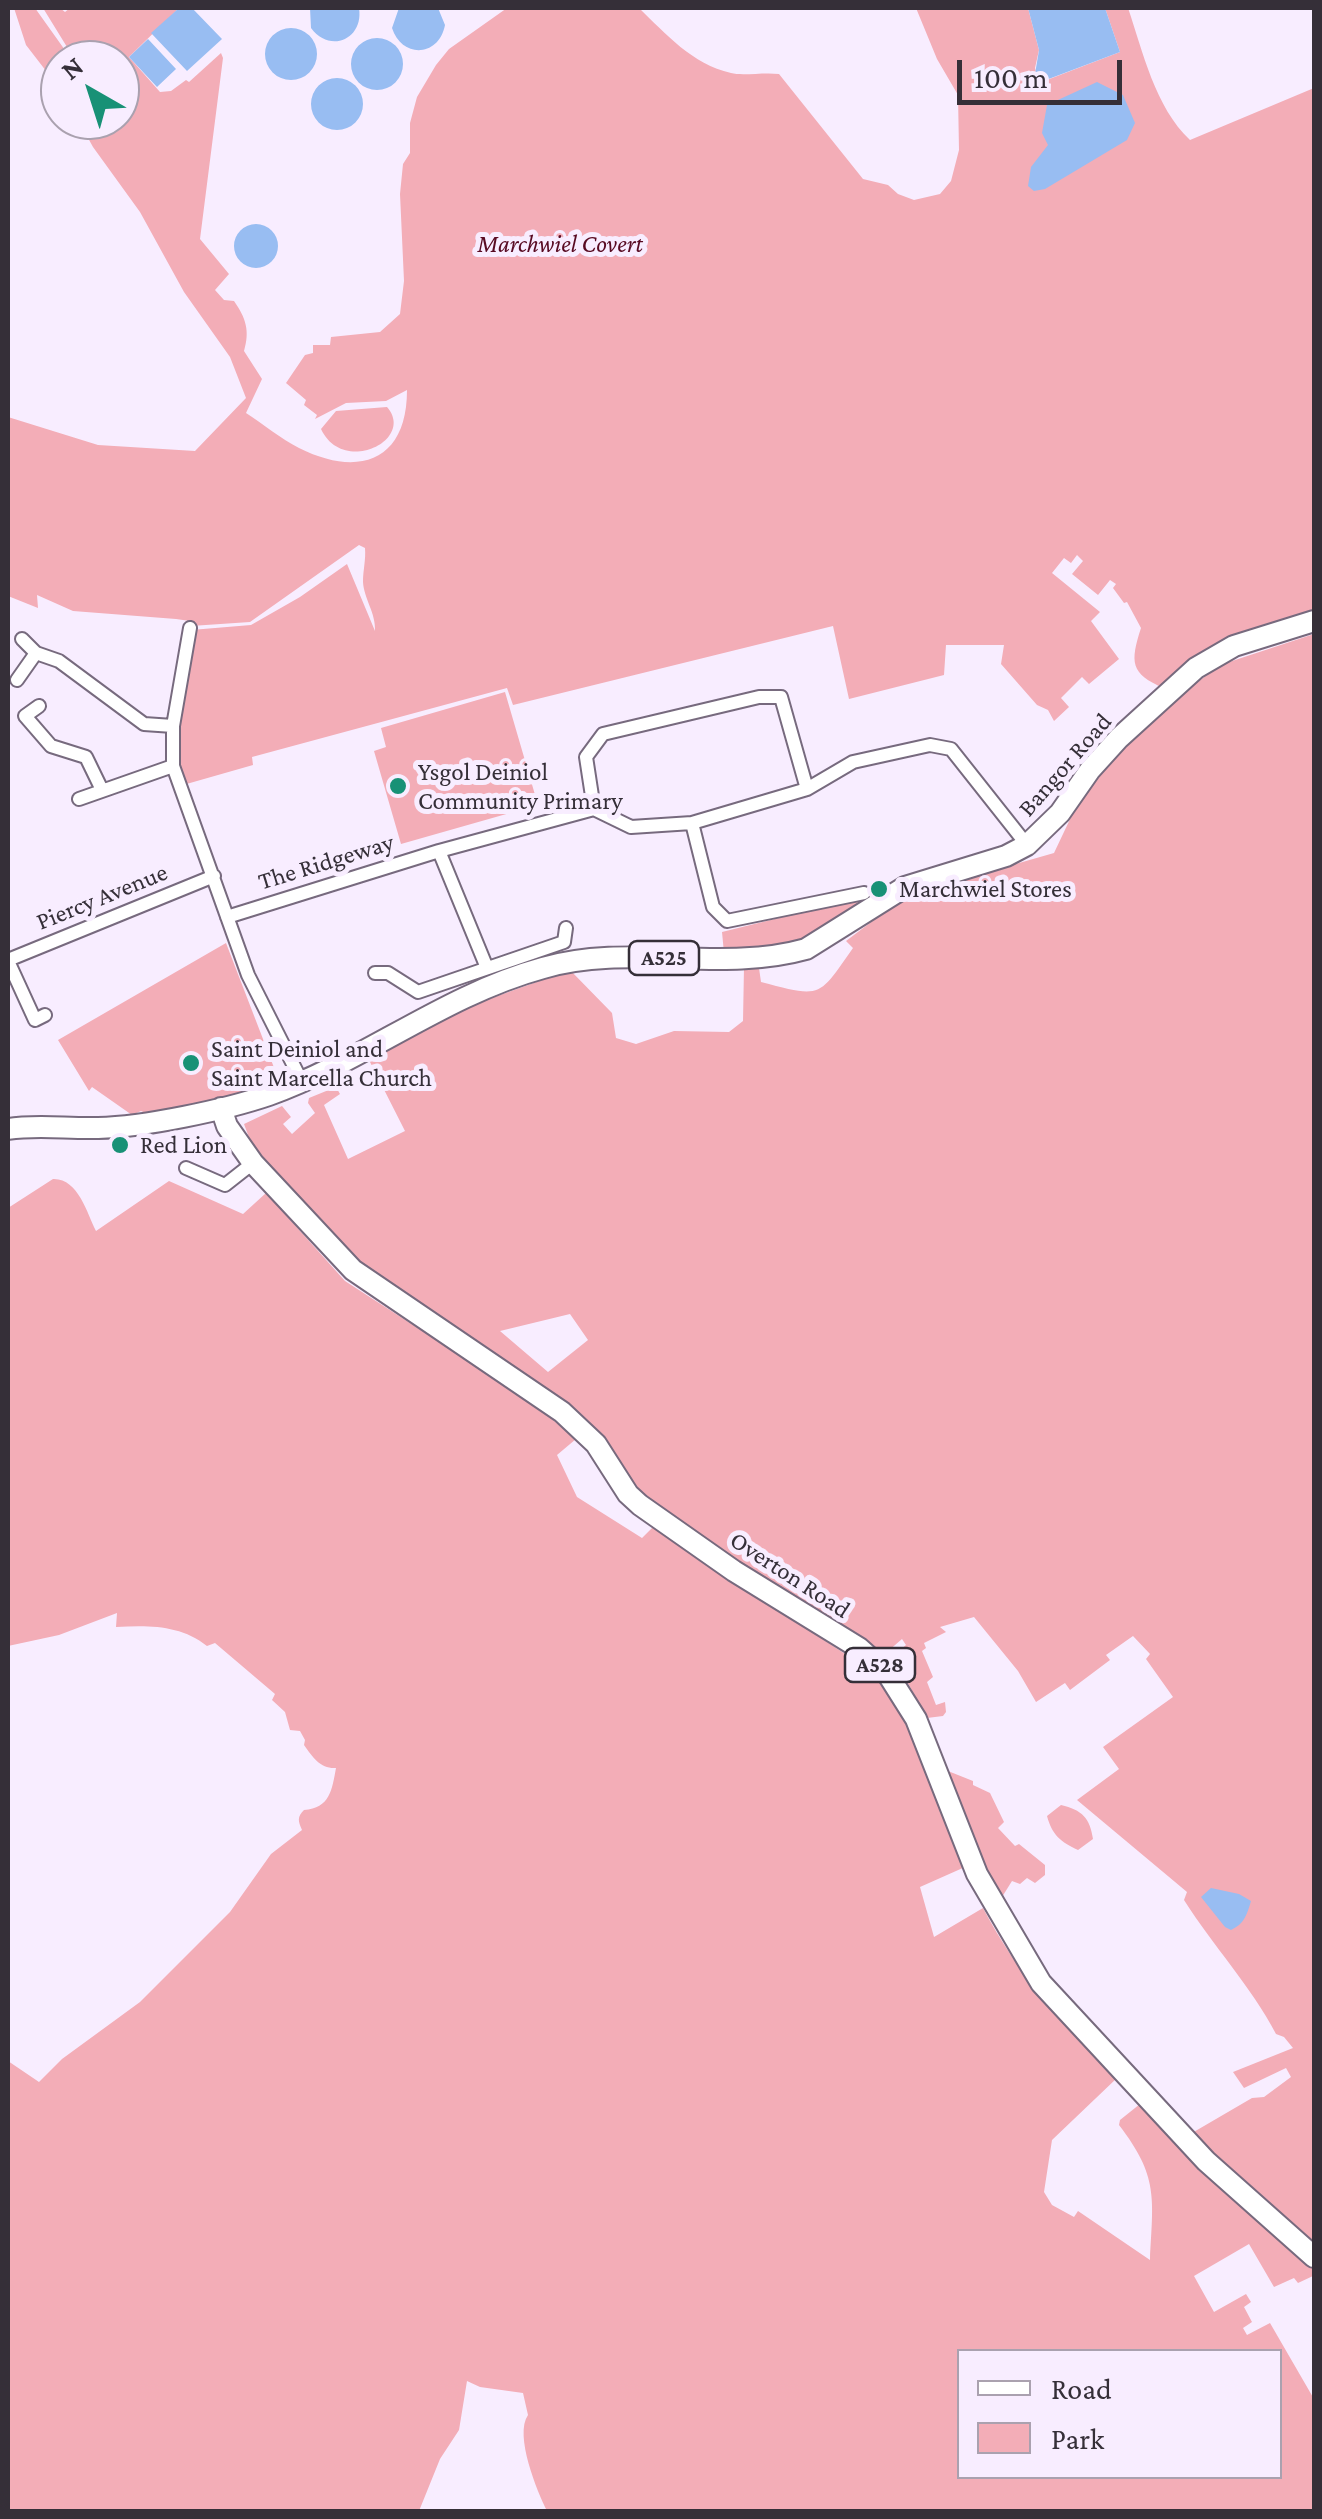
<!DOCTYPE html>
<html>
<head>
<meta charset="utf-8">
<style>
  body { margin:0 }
  #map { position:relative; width:1322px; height:2519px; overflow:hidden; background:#f8edff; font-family:"Crimson Pro",serif }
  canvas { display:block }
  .frame { position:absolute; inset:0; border:10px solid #352f38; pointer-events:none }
  .legend { position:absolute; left:957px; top:2349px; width:325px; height:130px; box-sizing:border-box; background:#f8edff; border:2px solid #aaa1af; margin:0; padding:12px 18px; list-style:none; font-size:30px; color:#352f38 }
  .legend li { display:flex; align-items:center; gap:20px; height:50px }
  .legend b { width:50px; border:2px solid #aaa1af }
  .north { position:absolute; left:40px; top:40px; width:100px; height:100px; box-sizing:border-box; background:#f8edff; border:2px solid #aaa1af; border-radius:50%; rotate:321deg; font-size:28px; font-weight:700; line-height:40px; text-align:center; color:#352f38 }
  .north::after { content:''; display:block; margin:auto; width:35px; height:45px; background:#189176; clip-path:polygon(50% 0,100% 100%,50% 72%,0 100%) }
  .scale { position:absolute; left:957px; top:60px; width:165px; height:45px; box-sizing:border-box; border:5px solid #352f38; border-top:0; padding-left:12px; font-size:30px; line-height:35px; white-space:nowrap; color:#352f38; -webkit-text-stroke:8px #f8edff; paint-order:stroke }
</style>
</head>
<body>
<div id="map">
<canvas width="1322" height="2519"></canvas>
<div class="frame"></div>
<ul class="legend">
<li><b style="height:12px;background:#fff"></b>Road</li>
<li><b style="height:28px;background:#f3adb7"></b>Park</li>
</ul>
<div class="north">N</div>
<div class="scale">100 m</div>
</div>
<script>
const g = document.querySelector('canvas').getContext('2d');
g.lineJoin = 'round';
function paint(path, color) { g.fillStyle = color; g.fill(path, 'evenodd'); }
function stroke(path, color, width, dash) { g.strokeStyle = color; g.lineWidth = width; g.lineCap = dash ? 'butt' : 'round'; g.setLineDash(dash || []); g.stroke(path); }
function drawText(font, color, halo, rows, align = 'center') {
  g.font = font + ' "Crimson Pro",serif'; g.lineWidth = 10; g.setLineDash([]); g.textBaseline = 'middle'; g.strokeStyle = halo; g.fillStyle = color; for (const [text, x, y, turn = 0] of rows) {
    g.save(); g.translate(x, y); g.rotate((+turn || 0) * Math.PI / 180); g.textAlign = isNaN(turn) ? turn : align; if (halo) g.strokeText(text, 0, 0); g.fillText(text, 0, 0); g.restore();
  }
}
const green = new Path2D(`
  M 14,8 L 35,8 L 72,60 L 60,60 L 60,89 L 26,45 Z
  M 43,8 L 60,8 L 65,12 L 70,8 L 179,8 L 129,57 L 160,92 L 171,91 L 186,80 L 189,82 L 221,53 L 223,58 L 200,239 L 229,274 L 215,290 L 224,300 L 234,301 C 246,318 250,331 244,351 L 262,379 L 246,413 C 263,424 281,439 299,448 C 359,478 407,461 407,390 L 386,401 L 346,403 L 315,419 L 317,415 L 304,405 L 306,400 L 286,383 L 305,355 L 313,353 L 313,345 L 330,345 L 331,337 L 380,332 L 400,314 L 404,281 L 400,194 L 403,164 L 410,153 L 410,123 L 417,97 L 436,65 L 449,49 L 507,8 L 639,8 C 666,34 692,64 731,73 C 742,76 764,72 779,74 L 863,179 L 888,185 L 898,194 L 914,200 L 940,194 L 951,181 L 959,150 L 958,95 L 937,59 L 916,8 L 1028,8 L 1039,50 L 1035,68 L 1039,83 L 1120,52 L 1105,8 L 1128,8 C 1143,52 1155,107 1190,140 L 1314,88 L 1314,614 L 1164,688 C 1130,674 1130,662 1141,628 L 1127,602 L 1124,603 L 1113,588 L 1116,584 L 1110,580 L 1098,595 L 1072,574 L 1083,561 L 1077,555 L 1071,563 L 1064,558 L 1052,573 L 1100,612 L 1091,621 L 1119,659 L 1089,684 L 1082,677 L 1061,698 L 1069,707 L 1054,721 L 1048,710 L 1037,705 L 1001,664 L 1004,645 L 946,645 L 944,675 L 849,699 L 833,626 L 513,705 L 507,688 L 252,757 L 253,765 L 183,785 L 176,747 L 191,630 L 251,625 L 300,597 L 347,564 L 375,631 C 376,613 364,599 363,582 C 363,570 366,560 365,548 L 359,545 L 250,622 L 191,626 L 190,621 L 176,619 L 73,611 L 37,595 L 38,608 L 8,596 L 8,417 L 98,445 L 195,451 L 246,398 L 230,357 L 184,292 L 140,212 L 93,147 L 78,120 L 120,120 L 120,60 L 75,60 Z
  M 387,407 C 416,440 343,476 321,429 L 336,411 Z
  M 1314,634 L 1314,2242 L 1226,2172 L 1192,2133 L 1252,2098 L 1264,2097 L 1291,2077 L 1286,2068 L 1244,2088 L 1233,2072 L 1293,2048 L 1284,2037 L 1276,2034 C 1251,1986 1213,1946 1184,1900 L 1187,1892 L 1077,1800 L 1119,1769 L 1103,1747 L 1173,1697 L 1146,1659 L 1150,1654 L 1133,1636 L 1106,1655 L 1110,1660 L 1070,1690 L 1065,1683 L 1036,1702 L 1018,1671 L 974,1617 L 940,1627 L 946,1632 L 924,1643 L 926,1648 L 922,1651 L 933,1677 L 927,1682 L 936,1705 L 945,1702 L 946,1712 L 943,1716 L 927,1718 L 898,1665 L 900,1650 L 906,1645 L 902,1639 L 887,1652 L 875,1652 L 642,1500 L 599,1435 L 582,1415 L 555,1395 L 533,1386 L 370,1276 L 260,1167 L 244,1124 L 282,1106 L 291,1117 L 283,1124 L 292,1134 L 315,1113 L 308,1103 L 309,1098 L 336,1087 L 340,1094 L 324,1105 L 348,1159 L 405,1131 L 369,1060 L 372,1055 L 464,1008 L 570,970 L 612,1013 L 616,1038 L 636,1044 L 674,1031 L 729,1032 L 743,1021 L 744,967 L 759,968 L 761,982 C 822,998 818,998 853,948 L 846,941 L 895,904 L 925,890 L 1054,853 L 1072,815 L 1101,771 L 1174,700 L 1220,665 ZM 570,1314 L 588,1340 L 548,1372 L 500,1331 Z
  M 505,692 L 538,805 L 401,844 L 374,751 L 386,747 L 381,728 Z
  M 868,896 L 869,899 L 809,942 L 724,953 L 722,932 Z
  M 226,943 L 278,1078 L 230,1100 L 148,1114 L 141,1111 L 132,1115 L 92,1087 L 89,1091 L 58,1040 Z
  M 53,1179 C 78,1178 87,1213 96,1231 L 169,1181 L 243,1214 L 266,1193 L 345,1281 L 529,1400 L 576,1439 L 557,1455 L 577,1497 L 642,1538 L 653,1527 L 877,1675 L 901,1706 L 965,1867 L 920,1887 L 934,1937 L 983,1908 C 1018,1974 1062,2027 1117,2078 L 1052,2140 L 1044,2192 L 1052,2205 L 1074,2217 L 1078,2211 L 1150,2260 C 1153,2198 1159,2177 1119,2125 L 1120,2120 L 1140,2104 L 1220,2189 L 1314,2269 L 1313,2276 L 1298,2283 L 1294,2278 L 1274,2287 L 1249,2244 L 1194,2276 L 1214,2312 L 1246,2294 L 1251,2302 L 1244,2307 L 1252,2322 L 1243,2328 L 1247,2335 L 1270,2323 L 1314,2399 L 1314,2511 L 547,2511 C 537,2491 514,2435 528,2415 L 523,2393 L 480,2387 L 467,2381 L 459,2430 L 440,2459 L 419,2511 L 8,2511 L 8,2061 L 39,2082 L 62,2059 L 140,2002 L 230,1912 L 271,1854 L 302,1830 C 298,1821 297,1817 304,1810 C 330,1808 332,1790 336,1768 C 321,1769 313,1758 304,1745 L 305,1740 L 300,1731 L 290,1730 L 285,1712 L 272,1700 L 275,1694 L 215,1643 L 207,1646 C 181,1625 149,1625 116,1627 L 117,1613 L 59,1635 L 8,1646 L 8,1208 ZM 959,2352 L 1280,2352 L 1280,2476 L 959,2476 Z
  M 948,1771 L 973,1781 L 973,1785 L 990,1793 L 1004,1822 L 998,1828 L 1015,1846 L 1019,1844 L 1045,1865 L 1045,1875 L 1035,1883 L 1027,1878 L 1020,1884 L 1012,1881 L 1002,1897 L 995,1892 L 952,1788 Z
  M 1061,1805 C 1082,1810 1090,1818 1093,1839 L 1078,1850 C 1061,1842 1052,1835 1047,1816 Z`);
const water = new Path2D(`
  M 179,8 L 192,8 L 222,39 L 187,71 L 151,33 Z
  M 310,8 L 359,8 C 364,39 330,54 311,28 Z
  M 399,8 L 438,8 L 445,25 C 439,57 402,59 392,28 Z
  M 1028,8 L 1105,8 L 1120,52 L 1038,83 L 1034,80 L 1039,50 Z
  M265 54a26 26 0 1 1 52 0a26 26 0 1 1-52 0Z
  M351 64a26 26 0 1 1 52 0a26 26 0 1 1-52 0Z
  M 148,39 L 176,69 L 157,87 L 129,57 Z
  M311 104a26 26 0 1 1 52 0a26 26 0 1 1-52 0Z
  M 1097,82 L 1123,95 L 1135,123 L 1127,140 L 1045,189 L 1034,191 L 1028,186 L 1031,167 L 1048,145 L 1042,133 L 1047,105 Z
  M234 246a22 22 0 1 1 44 0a22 22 0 1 1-44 0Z
  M 1211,1888 L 1239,1894 L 1251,1901 C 1247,1915 1244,1924 1231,1930 L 1225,1927 L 1201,1897 Z`);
const street = new Path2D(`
  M 190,628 L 173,726 L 173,766 L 248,975 L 302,1082
  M 22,639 L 36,653
  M 17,680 L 36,653 L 59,661 L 144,724 L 173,726
  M 39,706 L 25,716 L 51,746 L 86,757 L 102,790
  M 79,799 L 173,766
  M 594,809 L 586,757 L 603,734 L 759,697 L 781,697 L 807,789
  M 692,823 L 713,907 L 727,921 L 864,893
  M 439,851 L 487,968
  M 227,917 L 439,851 L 594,809 L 631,827 L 692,823 L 807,789 L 853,762 L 930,745 L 951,749 L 1027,845
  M 8,960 L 214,876
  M 8,961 L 35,1020 L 45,1015
  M 375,973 L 388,973 L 418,992 L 564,942 L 566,928
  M 186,1168 L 225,1185 L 253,1163`);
const primary = new Path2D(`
  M 221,1108 L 227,1126 L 253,1163 L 353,1270 L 562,1412 L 596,1444 L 628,1494 L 640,1505 L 734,1571 L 859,1648 L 887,1673 L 916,1719 L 977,1874 L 1041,1983 L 1206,2161 L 1314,2257
  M 8,1129 C 38,1124 67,1129 98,1128 C 144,1127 225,1110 269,1095 C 364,1061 444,995 543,968 C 628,943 721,973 806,949 L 905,887 L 1006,856 L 1027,845 L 1060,813 L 1090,770 L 1119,738 L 1196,668 L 1234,646 L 1314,621`);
const markers = [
  [398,786,10,"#189176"],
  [879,889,10,"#189176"],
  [191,1063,10,"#189176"],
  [120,1145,10,"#189176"]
];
const shields = [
  [664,958,70],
  [880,1665,70]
];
const shieldNames = [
  ["A525",664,958],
  ["A528",880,1665]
];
const parkNames = [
  ["Marchwiel Covert",560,244]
];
const streetNames = [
  ["Bangor Road",1065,765,-49],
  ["The Ridgeway",326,862,-17],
  ["Piercy Avenue",102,897,-22],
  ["Overton Road",790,1575,33]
];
const poiNames = [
  ["Ysgol Deiniol",418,772],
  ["Community Primary",418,801],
  ["Marchwiel Stores",899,889],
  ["Saint Deiniol and",211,1049],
  ["Saint Marcella Church",211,1078],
  ["Red Lion",140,1145]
];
paint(green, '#f3adb7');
paint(water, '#98bdf2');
stroke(street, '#776a7e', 16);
stroke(primary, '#776a7e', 24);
stroke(street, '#fff', 12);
stroke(primary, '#fff', 20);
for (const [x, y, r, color] of markers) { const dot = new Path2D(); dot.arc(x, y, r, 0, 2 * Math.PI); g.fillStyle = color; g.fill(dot); stroke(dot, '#f8edff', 4); }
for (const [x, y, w] of shields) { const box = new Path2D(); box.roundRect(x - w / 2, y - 17, w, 34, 8); g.fillStyle = '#f8edff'; g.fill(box); stroke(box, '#352f38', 2.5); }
drawText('bold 22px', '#352f38', null, shieldNames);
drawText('italic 25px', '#580a22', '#f8edff', parkNames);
drawText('25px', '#352f38', '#f8edff', streetNames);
drawText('25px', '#352f38', '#f8edff', poiNames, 'left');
</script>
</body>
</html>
